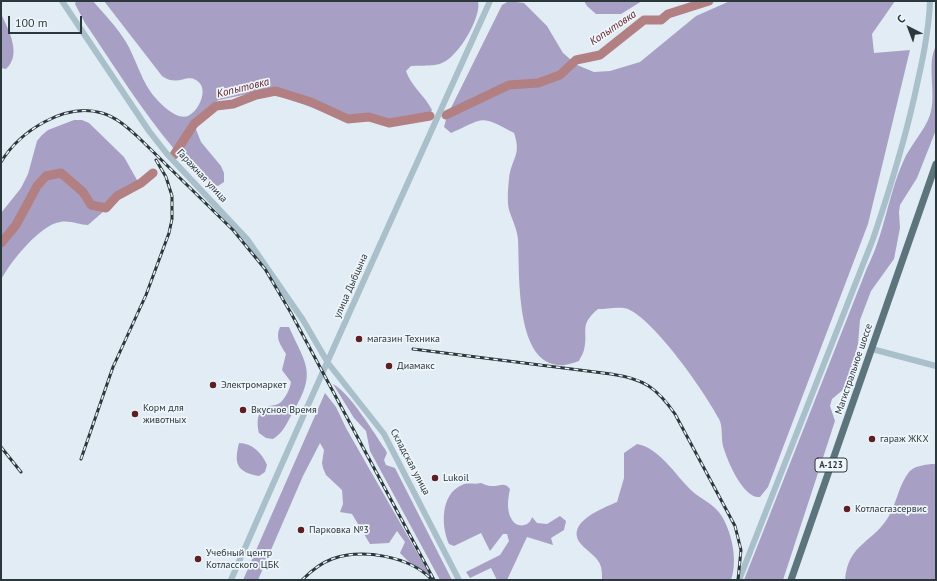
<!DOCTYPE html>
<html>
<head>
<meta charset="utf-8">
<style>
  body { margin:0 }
  #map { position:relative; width:937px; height:581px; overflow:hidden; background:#e1ecf4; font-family:"PT Sans",sans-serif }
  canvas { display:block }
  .frame { position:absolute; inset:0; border:2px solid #2b383b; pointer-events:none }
  .north { position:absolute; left:889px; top:8px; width:40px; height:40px; -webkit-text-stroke:3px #eef5fb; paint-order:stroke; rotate:318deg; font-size:11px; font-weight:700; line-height:16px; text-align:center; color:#2b383b }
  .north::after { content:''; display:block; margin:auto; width:14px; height:18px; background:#2b383b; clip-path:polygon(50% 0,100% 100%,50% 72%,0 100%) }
  .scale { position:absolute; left:8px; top:16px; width:74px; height:18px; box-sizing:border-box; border:2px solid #2b383b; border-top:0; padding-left:5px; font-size:12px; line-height:14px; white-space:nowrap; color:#2b383b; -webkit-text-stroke:3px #eef5fb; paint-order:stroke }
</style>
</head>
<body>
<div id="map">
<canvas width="937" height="581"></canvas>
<div class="frame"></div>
<div class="north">С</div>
<div class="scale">100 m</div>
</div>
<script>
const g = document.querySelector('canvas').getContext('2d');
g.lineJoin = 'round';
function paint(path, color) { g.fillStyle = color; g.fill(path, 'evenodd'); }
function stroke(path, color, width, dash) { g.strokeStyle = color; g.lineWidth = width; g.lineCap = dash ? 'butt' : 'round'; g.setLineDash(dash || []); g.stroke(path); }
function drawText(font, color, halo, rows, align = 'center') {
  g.font = font + ' "PT Sans",sans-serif'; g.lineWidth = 3.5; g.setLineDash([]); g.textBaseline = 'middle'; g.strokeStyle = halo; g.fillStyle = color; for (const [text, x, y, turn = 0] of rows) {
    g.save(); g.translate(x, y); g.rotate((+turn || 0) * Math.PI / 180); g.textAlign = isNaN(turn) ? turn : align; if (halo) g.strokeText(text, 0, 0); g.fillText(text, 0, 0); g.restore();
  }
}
const green = new Path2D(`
  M 76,1 L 93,1 C 104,14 117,27 126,42 C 135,57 140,76 150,91 C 157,101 176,121 188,116 C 199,111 210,88 196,80 C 185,74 178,87 162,76 L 104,1 L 478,1 C 482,17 458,57 442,63 C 433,67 420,65 411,66 L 406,71 C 411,86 425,96 432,110 L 429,117 L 422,120 L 365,121 L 333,116 L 293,100 L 257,92 L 219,100 L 213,103 L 201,113 L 196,119 L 195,127 L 201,142 L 221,166 L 224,173 L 224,182 L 218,186 C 179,173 111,60 85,23 L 75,4 Z
  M 509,1 L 524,3 L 547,26 L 563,53 L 577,65 L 594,72 L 610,71 L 640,62 L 696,16 L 730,1 L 895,1 L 872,34 L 874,53 L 910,50 L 868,224 L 768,487 L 760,497 C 743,499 727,460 723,446 C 721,437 723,426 719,419 C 704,391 656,322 628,309 C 621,306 606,309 598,309 C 578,326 589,330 584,350 C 583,354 580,358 579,361 C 513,388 520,275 518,239 C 517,229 512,219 509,210 C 507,201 508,188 509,179 C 511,158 522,156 514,133 C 479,114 485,118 451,133 L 444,127 L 447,116 L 502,5 Z
  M 584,1 L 642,1 L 621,14 L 596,14 L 587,6 Z
  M 1,14 C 9,30 22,55 6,69 L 1,68 Z
  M 936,46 L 936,130 L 917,178 L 900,205 L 899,212 L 900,228 L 894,259 L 871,291 L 860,320 L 858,344 L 850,375 L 844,389 L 832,399 L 830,406 L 835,421 L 783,580 L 744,580 L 867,268 C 884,235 888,196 903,162 C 910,145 924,132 930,115 C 937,94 926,64 936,46 Z
  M 74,120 L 82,120 L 89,123 L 124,157 L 137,180 L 138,187 L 119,198 L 88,225 C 79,225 70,220 60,222 C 40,225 10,262 1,280 L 1,213 L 21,188 L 28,174 L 37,141 L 42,135 L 48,130 Z
  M 280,327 L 289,327 C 306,365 317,372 293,412 C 287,423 283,433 273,439 L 266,438 L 259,433 C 257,425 256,412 266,407 C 271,405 277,406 281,402 C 286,397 290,389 291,382 L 282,370 L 286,354 C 280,344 275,338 280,327 Z
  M 333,384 C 350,393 374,433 385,449 L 387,453 L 384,460 L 386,465 L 395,468 L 452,580 L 440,580 L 370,451 L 366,431 L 354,418 Z
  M 325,393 L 336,407 L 346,428 L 431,577 L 409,562 L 400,553 L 405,542 L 397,531 L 389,543 L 370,544 L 352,514 L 340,512 L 343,504 L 342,490 L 326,475 L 323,468 L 322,463 L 324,450 L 320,443 L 303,476 L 258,580 L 243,580 Z
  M 239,443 C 252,443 262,453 267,465 L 265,472 L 259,476 C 236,472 234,463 239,443 Z
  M 637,444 C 660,448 676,476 692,491 C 701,499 715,505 721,515 C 732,532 738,561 731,580 L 602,580 C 602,576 602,571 601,567 C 599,558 587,551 581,544 C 564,523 603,508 617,502 L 624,478 L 624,453 Z
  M 931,464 L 936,464 L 936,580 L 845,580 C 848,542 875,543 890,514 C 897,501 899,485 909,472 C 914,466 924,465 931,464 Z
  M 481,483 C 484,484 488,486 491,486 C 499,487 504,481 510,489 C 508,499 506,511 512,520 C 518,529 530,526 532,517 L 537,523 L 547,524 L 560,516 L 566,521 L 564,530 L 551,538 L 553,545 L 527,537 L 507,580 L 497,580 L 491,568 L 470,578 L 466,572 L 500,555 L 509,541 L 507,534 L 503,534 L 490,551 L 481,533 L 454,546 L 449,544 C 441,527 440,494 462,485 C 468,482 474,485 481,483 Z`);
const river = new Path2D(`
  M 446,115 L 509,85 L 538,83 L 560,75 L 576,60 L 600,55 L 644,20 L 661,20 L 668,14 L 709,1
  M 174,155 L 194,124 L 216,106 L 233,104 L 256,95 L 276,91 L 311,102 L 348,119 L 369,117 L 389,123 L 430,116
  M 1,243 L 16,225 L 37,186 L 46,176 L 61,173 L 83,192 L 91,205 L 106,208 L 117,196 L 141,183 L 153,173`);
const minor = new Path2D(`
  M 62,1 L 149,131 L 167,154 L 247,239 L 303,320 L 328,363 L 384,434 L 459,580
  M 872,349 L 936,366
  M 231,580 C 315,386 403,194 490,1
  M 739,580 L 873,239 C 891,186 907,134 918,80 C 924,54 929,28 930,1`);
const major = new Path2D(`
  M 791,580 L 936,164`);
const rail = new Path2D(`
  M 1,162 C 20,131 65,102 102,113 C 116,117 127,127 138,137 L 233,230 L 265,269 L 291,313 L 434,580
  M 413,349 L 611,374 C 644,379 656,387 675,414 L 735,526 L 741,550 L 738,580
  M 1,447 L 21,472
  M 81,459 L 113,367 L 146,295 L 169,233 L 172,219 L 172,196 L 166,177 L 156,160
  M 302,580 C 310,572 321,563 332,559 C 362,548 410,556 432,580`);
const markers = [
  [359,339,4,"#5d1f22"],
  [389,366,4,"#5d1f22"],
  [213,385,4,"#5d1f22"],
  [243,410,4,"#5d1f22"],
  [135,414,4,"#5d1f22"],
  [872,439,4,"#5d1f22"],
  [435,478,4,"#5d1f22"],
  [847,509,4,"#5d1f22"],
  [301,530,4,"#5d1f22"],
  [198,559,4,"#5d1f22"]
];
const shields = [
  [831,465,32]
];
const shieldNames = [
  ["А-123",831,465]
];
const streetNames = [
  ["Гаражная улица",202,176,47],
  ["улица Дыбцына",351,286,-66],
  ["Магистральное шоссе",854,369,-71],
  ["Складская улица",410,462,62]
];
const poiNames = [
  ["магазин Техника",367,339],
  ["Диамакс",397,366],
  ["Электромаркет",221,385],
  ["Корм для",143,408],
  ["животных",143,420],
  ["Вкусное Время",251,410],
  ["гараж ЖКХ",880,439],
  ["Lukoil",443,478],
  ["Котласгазсервис",855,509],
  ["Парковка №3",309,530],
  ["Учебный центр",206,553],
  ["Котласского ЦБК",206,565]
];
const waterNames = [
  ["Копытовка",613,28,-34],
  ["Копытовка",243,88,-14]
];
paint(green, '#a8a0c4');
stroke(river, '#b27f83', 9);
stroke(minor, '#a9bfca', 6);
stroke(major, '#5c757d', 7);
stroke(rail, '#2b383b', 3);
stroke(rail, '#eef5fb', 1.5, [4.5]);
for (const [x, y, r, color] of markers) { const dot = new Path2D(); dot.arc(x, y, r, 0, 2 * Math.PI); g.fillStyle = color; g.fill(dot); stroke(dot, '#eef5fb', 1.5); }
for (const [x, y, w] of shields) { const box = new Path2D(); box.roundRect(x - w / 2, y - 7, w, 14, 3); g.fillStyle = '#eef5fb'; g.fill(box); stroke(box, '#2b383b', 1); }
drawText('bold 9px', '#2b383b', null, shieldNames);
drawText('10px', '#2b383b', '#eef5fb', streetNames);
drawText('10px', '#2b383b', '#eef5fb', poiNames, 'left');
drawText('italic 11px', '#5d1f22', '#eef5fb', waterNames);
</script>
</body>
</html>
